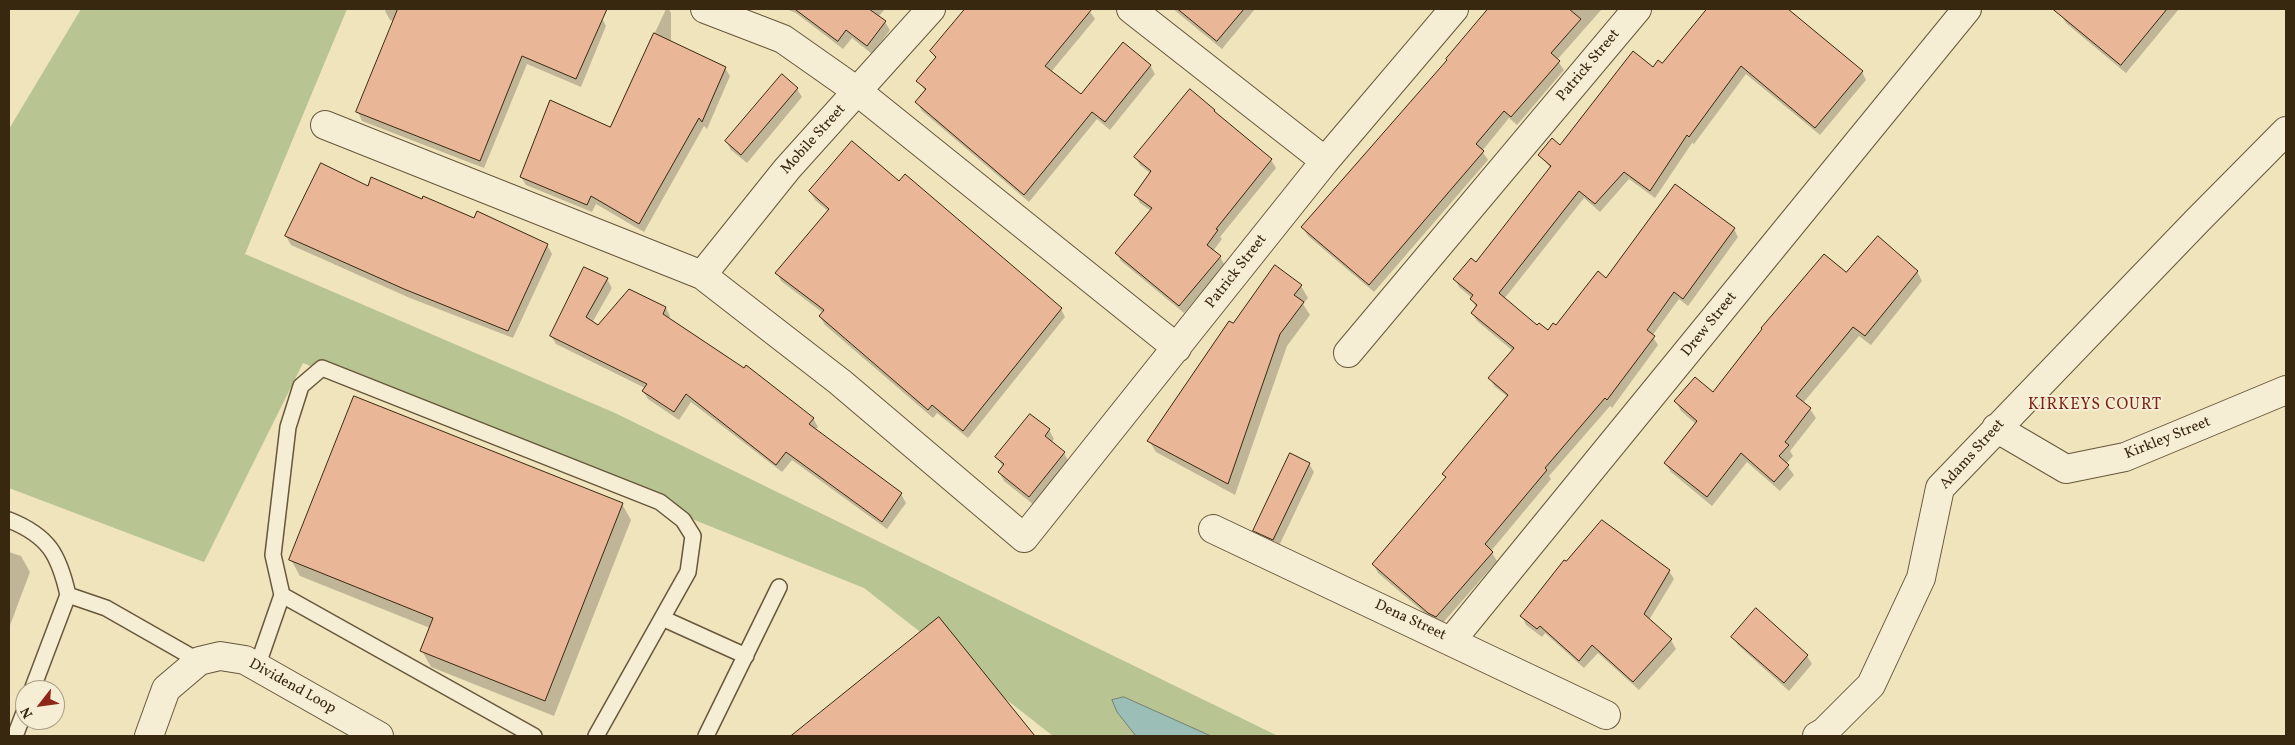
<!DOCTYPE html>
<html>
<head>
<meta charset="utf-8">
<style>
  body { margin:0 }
  #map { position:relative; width:2295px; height:745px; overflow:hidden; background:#f0e4bd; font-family:Vollkorn,serif }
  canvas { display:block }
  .frame { position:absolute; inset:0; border:10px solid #392810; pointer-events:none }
  .north { position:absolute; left:15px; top:680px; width:50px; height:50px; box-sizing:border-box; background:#f5edd4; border:1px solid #aa9e86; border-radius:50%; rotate:240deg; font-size:14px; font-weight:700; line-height:20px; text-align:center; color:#392810 }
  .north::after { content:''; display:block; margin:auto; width:18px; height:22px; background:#8f2418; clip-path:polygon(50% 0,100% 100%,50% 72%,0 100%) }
</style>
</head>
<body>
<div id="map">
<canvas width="2295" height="745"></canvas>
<div class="frame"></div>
<div class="north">N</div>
</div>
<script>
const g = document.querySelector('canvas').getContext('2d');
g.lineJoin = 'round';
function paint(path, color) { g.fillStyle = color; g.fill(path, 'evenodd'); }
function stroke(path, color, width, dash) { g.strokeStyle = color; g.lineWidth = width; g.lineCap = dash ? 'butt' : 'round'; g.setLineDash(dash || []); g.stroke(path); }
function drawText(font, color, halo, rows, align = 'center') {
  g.font = font + ' Vollkorn,serif'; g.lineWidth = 4; g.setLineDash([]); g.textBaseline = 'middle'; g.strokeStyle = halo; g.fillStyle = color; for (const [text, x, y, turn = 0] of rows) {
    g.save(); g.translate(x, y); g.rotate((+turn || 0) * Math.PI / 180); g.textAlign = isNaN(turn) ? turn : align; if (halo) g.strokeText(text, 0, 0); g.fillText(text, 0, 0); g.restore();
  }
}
const green = new Path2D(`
  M 81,9 L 347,9 L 245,254 L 615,413 L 1278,736 L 1053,736 L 864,588 L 303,363 L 204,562 L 9,488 L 9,129 Z`);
const water = new Path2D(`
  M 1124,697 L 1211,736 L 1136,736 L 1117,712 L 1112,700 Z`);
const shadow = new Path2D(`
  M 386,9 L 580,9 L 602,18 L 606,26 L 581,87 L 527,64 L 484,168 L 362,121 L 358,112 L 394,21 L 390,20 L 385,11 Z
  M 666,9 L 669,9 L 671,13 L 671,43 L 725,68 L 730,76 L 707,129 L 704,126 L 644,232 L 596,204 L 592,212 L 526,185 L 521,177 L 610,129 Z
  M 786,9 L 885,9 L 878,17 L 885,22 L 890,30 L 872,54 L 852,38 L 843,49 L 796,13 Z
  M 971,9 L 1088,9 L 1095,19 L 1051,72 L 1081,95 L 1150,65 L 1155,74 L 1110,130 L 1097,119 L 1029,202 L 922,111 L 917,102 L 926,92 L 918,81 L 936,59 L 931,51 Z
  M 1173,9 L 1255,9 L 1222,49 Z
  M 1490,9 L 1498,9 L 1503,13 L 1507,9 L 1602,9 L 1557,60 L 1564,70 L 1517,125 L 1509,118 L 1482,151 L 1488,160 L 1374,292 L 1308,236 L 1303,228 L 1448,61 Z
  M 1708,9 L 1786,9 L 1862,72 L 1866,80 L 1820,135 L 1746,74 L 1694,144 L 1692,143 L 1655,198 L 1629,179 L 1600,212 L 1584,198 L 1504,299 L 1538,327 L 1548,332 L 1556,327 L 1607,279 L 1734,229 L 1738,237 L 1688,306 L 1679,299 L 1652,336 L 1658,345 L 1612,408 L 1610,406 L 1549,476 L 1551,479 L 1491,551 L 1497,561 L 1441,625 L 1434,621 L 1378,573 L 1374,565 L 1446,479 L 1444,474 L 1508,397 L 1494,386 L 1490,378 L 1513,351 L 1477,321 L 1472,313 L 1476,308 L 1472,298 L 1459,287 L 1455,279 L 1476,264 L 1551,169 L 1540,155 L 1561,147 L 1653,68 L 1662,65 Z
  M 2066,9 L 2179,9 L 2126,73 L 2066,23 L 2061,15 Z
  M 797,89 L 802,97 L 747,163 L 731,150 L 726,141 Z
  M 1216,115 L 1271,160 L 1276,168 L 1220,237 L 1222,239 L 1213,251 L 1220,257 L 1225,265 L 1184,313 L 1121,261 L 1117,253 L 1151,211 L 1140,203 L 1135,195 L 1150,173 L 1140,165 L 1135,157 Z
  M 899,183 L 1061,309 L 1065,317 L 968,438 L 937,413 L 933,418 L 825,325 L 820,317 L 823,313 L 781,281 L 777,273 L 829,212 L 815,200 L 810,192 Z
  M 368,187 L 422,200 L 474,220 L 477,213 L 547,245 L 552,254 L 513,338 L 410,298 L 291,245 L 286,236 Z
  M 585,269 L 607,279 L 612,288 L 592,323 L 598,327 L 666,308 L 670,316 L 669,319 L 813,418 L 818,427 L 815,430 L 901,494 L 906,503 L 887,529 L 792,460 L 782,472 L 691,402 L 679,420 L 648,399 L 643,391 L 645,388 L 556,344 L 551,336 Z
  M 1917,271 L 1922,281 L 1871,345 L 1859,336 L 1803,403 L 1810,409 L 1816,418 L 1790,451 L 1793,456 L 1786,464 L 1794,475 L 1780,491 L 1747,462 L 1712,506 L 1671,472 L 1665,463 L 1696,424 L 1681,411 L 1676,401 L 1713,394 L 1846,274 Z
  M 1301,286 L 1308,298 L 1303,304 L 1310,315 L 1287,346 L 1235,495 L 1156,452 L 1149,441 L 1234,325 Z
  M 1031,416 L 1049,430 L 1054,439 L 1051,443 L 1064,453 L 1069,462 L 1034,505 L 1004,481 L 999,472 L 1003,467 L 997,457 Z
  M 1309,464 L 1314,472 L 1278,548 L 1260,539 L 1255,531 Z
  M 622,504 L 631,520 L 554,716 L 431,667 L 422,651 L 430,628 L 300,576 L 291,560 Z
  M 9,552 L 21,556 L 30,572 L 9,628 Z
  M 1669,571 L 1674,579 L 1649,620 L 1671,640 L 1676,649 L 1639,690 L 1598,653 L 1584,668 L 1545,633 L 1542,637 L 1526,625 L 1522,616 Z
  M 1756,610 L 1807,656 L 1812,664 L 1789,691 L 1738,645 L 1733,637 Z
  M 939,619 L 1034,736 L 793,736 Z`);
const building = new Path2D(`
  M 398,9 L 607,9 L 576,79 L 522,56 L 480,161 L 356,112 Z
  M 795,9 L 869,9 L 886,21 L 867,46 L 846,30 L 838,41 Z
  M 965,9 L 1092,9 L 1045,66 L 1081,94 L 1123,42 L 1151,65 L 1105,122 L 1092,112 L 1024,195 L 915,102 L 926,89 L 916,81 L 936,57 L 930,51 Z
  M 1178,9 L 1244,9 L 1217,41 Z
  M 1488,9 L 1569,9 L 1581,19 L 1551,53 L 1560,61 L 1511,117 L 1504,111 L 1476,144 L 1484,151 L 1369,285 L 1301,227 L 1447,60 L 1446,59 Z
  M 1707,9 L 1788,9 L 1863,71 L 1815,128 L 1741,66 L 1689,137 L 1687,135 L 1650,191 L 1624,172 L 1595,204 L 1579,191 L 1499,293 L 1537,325 L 1539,323 L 1548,330 L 1553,323 L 1556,325 L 1598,271 L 1606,278 L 1675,184 L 1735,228 L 1683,299 L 1674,292 L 1647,330 L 1655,336 L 1607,400 L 1605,398 L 1545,468 L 1547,470 L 1485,544 L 1493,552 L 1436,617 L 1428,613 L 1372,564 L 1446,477 L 1442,474 L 1508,395 L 1488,378 L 1514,348 L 1471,313 L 1477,305 L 1470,299 L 1473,295 L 1453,279 L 1471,258 L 1476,262 L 1551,166 L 1538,155 L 1552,138 L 1560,145 L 1633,51 L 1653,67 L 1658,60 L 1662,63 Z
  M 2053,9 L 2167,9 L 2121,65 Z
  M 654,33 L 726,67 L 702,122 L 699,118 L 639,224 L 591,196 L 587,205 L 520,177 L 550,100 L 610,127 Z
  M 782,74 L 798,88 L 741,155 L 725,141 Z
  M 1190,89 L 1215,110 L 1214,111 L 1272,159 L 1216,229 L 1218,230 L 1207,245 L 1221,256 L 1179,306 L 1115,253 L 1152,208 L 1134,195 L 1151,171 L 1134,157 Z
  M 852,141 L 899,181 L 905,174 L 1062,308 L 963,431 L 932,405 L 928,410 L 819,316 L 824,310 L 775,273 L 829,209 L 809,191 Z
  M 321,163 L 368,186 L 371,177 L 422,199 L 423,196 L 474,218 L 477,211 L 548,244 L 508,331 L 404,289 L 285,236 Z
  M 1878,236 L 1918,271 L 1865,336 L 1853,327 L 1796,396 L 1811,408 L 1785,442 L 1789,445 L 1779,456 L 1789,465 L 1774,482 L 1741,453 L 1707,497 L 1664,463 L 1697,421 L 1674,401 L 1695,377 L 1713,392 L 1762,329 L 1761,328 L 1824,254 L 1846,272 Z
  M 1275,265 L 1302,285 L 1294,295 L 1304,302 L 1280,334 L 1228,484 L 1147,441 L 1229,321 L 1233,323 Z
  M 584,267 L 608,278 L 586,317 L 598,325 L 629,289 L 666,307 L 663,314 L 744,368 L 746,365 L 814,418 L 809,424 L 902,493 L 882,522 L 786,452 L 776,465 L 686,394 L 674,412 L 642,391 L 647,384 L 550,336 Z
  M 354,396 L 623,503 L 545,701 L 420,651 L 433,618 L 289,560 Z
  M 1030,414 L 1050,429 L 1045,436 L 1065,452 L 1029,497 L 998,472 L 1004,464 L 995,457 Z
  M 1290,453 L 1310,463 L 1273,540 L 1253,531 Z
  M 1602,520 L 1670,570 L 1644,614 L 1672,639 L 1633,682 L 1592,645 L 1579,661 L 1540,626 L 1537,629 L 1520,616 L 1564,560 L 1566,561 Z
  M 1756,608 L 1808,655 L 1784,683 L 1731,637 Z
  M 939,617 L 1035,736 L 791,736 Z`);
const lane = new Path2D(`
  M 9,520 C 49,536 59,555 68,595 L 106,608 L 199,661
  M 662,618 L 746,656
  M 257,667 L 282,595
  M 32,690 L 68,595
  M 15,736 L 25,710
  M 534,736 L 282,595 L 273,555 L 288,427 L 301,386 L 322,368 L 660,502 L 683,520 L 693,536 L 688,572 L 596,736
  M 706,736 L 779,587`);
const street = new Path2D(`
  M 705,9 L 783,39 L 857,91 L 1177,348
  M 1131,9 L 1325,161
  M 325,125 L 702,275 L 840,382 L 1024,538 L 1325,161 L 1454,9
  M 702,275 L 787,169 L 931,9
  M 1348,353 L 1637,9
  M 1996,428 L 2066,469 L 2125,457 L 2286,390
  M 1213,529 L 1606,715
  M 1451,641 L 1967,9
  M 149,736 L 166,689 L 199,661 L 220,656 L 245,660 L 379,736
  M 1817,736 L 1824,732 L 1871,685 L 1921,578 L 1940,488 L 2197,221 L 2286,131`);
const streetNames = [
  ["Patrick Street",1589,66,-50],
  ["Mobile Street",814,140,-48],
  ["Patrick Street",1237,272,-52],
  ["Drew Street",1710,325,-51],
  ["Kirkley Street",2168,439,-22],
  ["Adams Street",1973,455,-48],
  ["Dena Street",1410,621,25],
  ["Dividend Loop",292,687,29]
];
const neighbourhoodNames = [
  ["KIRKEYS COURT",2095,406]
];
paint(green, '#b8c492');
paint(water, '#9bbeb6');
stroke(water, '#748274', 1);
paint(shadow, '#0003');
paint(building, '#eab698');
stroke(building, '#392810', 1);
stroke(lane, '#67573b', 18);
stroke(street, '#67573b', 30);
stroke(lane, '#f5edd4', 15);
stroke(street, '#f5edd4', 28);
drawText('15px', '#392810', '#f5edd4', streetNames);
g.letterSpacing = '1px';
drawText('16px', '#7a1f14', '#f5edd4', neighbourhoodNames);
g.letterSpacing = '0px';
</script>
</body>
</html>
